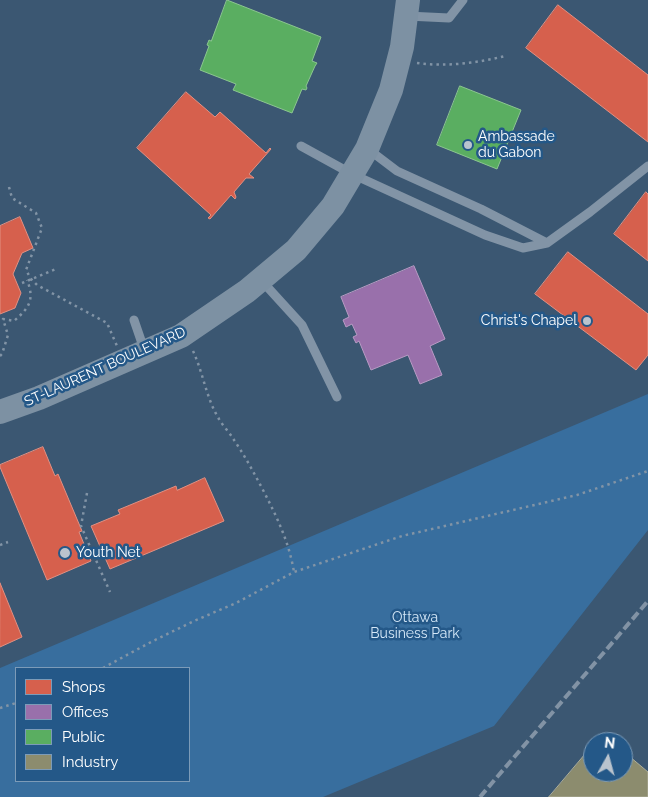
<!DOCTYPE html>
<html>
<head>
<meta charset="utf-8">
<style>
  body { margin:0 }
  #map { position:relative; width:648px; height:797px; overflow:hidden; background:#3b5772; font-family:Raleway,sans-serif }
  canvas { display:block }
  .legend { position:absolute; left:15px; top:667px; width:175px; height:115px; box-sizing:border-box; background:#245888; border:1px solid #7c9bb8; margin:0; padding:6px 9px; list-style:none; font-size:15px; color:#fff }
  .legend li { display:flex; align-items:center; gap:10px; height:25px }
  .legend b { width:25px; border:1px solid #7c9bb8 }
  .north { position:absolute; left:583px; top:732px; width:50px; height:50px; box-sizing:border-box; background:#245888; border:1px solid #7c9bb8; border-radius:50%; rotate:7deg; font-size:14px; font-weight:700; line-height:20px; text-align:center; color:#fff }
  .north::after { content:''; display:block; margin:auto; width:18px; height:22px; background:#bac4ce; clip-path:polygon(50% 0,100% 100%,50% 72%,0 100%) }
</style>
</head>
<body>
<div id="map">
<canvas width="648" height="797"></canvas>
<ul class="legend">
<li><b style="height:14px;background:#d6604d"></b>Shops</li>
<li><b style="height:14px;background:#9970ab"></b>Offices</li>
<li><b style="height:14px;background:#5aae61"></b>Public</li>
<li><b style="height:14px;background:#8c8c6e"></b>Industry</li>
</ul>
<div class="north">N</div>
</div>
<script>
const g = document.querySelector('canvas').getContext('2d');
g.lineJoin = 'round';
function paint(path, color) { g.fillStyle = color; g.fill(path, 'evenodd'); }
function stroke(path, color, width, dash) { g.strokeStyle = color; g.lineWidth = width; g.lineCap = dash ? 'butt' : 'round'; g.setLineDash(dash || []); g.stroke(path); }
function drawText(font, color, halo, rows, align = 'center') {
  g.font = font + ' Raleway,sans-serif'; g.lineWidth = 5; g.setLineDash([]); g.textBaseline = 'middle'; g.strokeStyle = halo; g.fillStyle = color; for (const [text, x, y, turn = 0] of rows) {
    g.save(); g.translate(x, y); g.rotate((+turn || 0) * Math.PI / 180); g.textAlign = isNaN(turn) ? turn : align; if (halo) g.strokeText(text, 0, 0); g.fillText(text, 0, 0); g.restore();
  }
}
const green = new Path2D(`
  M 648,394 L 648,530 L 494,726 L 323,797 L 0,797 L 0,668 ZM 16,668 L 189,668 L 189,781 L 16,781 Z`);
const shops = new Path2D(`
  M 558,5 L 648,75 L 648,142 L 526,48 Z
  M 186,92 L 215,117 L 220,112 L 266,153 L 270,148 L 271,149 L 249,174 L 254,178 L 246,178 L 234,192 L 236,197 L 235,199 L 231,195 L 210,219 L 208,218 L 211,215 L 137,148 Z
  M 646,192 L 648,194 L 648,261 L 614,234 Z
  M 20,217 L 33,248 L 22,253 L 13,274 L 21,293 L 15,308 L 0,314 L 0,226 Z
  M 568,252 L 648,314 L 648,355 L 636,370 L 535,294 Z
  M 43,447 L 55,476 L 58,474 L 82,531 L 79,532 L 91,561 L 47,580 L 0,467 L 0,465 Z
  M 205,478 L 224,521 L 110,569 L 91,526 L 120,514 L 118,510 L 176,486 L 177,490 Z
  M 0,583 L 22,637 L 0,647 Z`);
const offices = new Path2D(`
  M 414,266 L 445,339 L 430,346 L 442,375 L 420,384 L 408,355 L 371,370 L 359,341 L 356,343 L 353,337 L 357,335 L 352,324 L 346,327 L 343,320 L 349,317 L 341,297 Z`);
const public = new Path2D(`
  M 227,0 L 321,37 L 312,61 L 317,63 L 315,66 L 306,86 L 307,88 L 306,90 L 302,89 L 292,113 L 233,90 L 236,84 L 200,70 L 209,46 L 207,45 L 209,40 L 211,41 Z
  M 460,86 L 521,110 L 497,169 L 437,145 Z`);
const industry = new Path2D(`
  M 602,734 L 612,742 L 595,742 Z
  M 593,745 L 593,772 L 623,772 L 623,751 L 648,772 L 648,797 L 549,797 Z`);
const path = new Path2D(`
  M 417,63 C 446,67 477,63 505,56
  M 9,187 L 12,198 L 36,213 L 42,228 L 26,270 L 31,279 L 37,285 L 107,323 L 117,346
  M 22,283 L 56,269
  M 193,351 C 203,372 206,398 219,419 C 223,426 230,433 234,440 C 245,456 254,473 263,490 C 277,517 289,542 294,572
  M 0,356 L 2,354 L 8,335 L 3,319 L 14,321 C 29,308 35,300 27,280
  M 87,493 L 81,526 L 110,592
  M 0,545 L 8,542
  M 103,668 L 151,642 L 194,621 L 236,603 L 294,572 L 402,536 L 577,495 L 648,471
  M 0,708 L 16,703`);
const lane = new Path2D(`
  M 407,16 L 449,18 L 463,0
  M 301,146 L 352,174 L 485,235 L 523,248 L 547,243 L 590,212 L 648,166
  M 368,149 L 397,171 L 481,209 L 547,243
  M 261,280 L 302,325 L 337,397
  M 134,320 L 145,352`);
const secondary = new Path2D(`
  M 0,412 L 39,398 L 181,336 L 247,291 L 296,250 L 333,206 L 367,149 L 391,90 L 402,47 L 408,0`);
const rail = new Path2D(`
  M 480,797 L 648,601`);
const markers = [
  [468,145,5,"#bac4ce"],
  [587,321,5,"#bac4ce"],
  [65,553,6,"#bac4ce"]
];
const poiNames = [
  ["Ambassade",478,137],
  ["du Gabon",478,153],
  ["Christ's Chapel",577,321,"right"],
  ["Youth Net",76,553]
];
const streetNames = [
  ["ST-LAURENT BOULEVARD",105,367,-24]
];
const parkNames = [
  ["Ottawa",415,618],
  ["Business Park",415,634]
];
paint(green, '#386e9e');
paint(shops, '#d6604d');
stroke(shops, '#e29082', 1);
paint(offices, '#9970ab');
stroke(offices, '#b89bc4', 1);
paint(public, '#5aae61');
stroke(public, '#8cc690', 1);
paint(industry, '#8c8c6e');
stroke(industry, '#aeae9a', 1);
stroke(path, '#8294a6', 2.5, [2.5, 4]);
stroke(lane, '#8294a6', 9);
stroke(secondary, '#7d91a3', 24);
stroke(rail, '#8293a5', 4, [9, 4]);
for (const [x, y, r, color] of markers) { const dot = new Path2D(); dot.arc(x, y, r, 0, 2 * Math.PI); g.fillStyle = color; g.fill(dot); stroke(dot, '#245888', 2); }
drawText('14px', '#fff', '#245888', poiNames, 'left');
drawText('14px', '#fff', '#245888', streetNames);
drawText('14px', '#d4e7f7', '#245888', parkNames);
</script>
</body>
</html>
